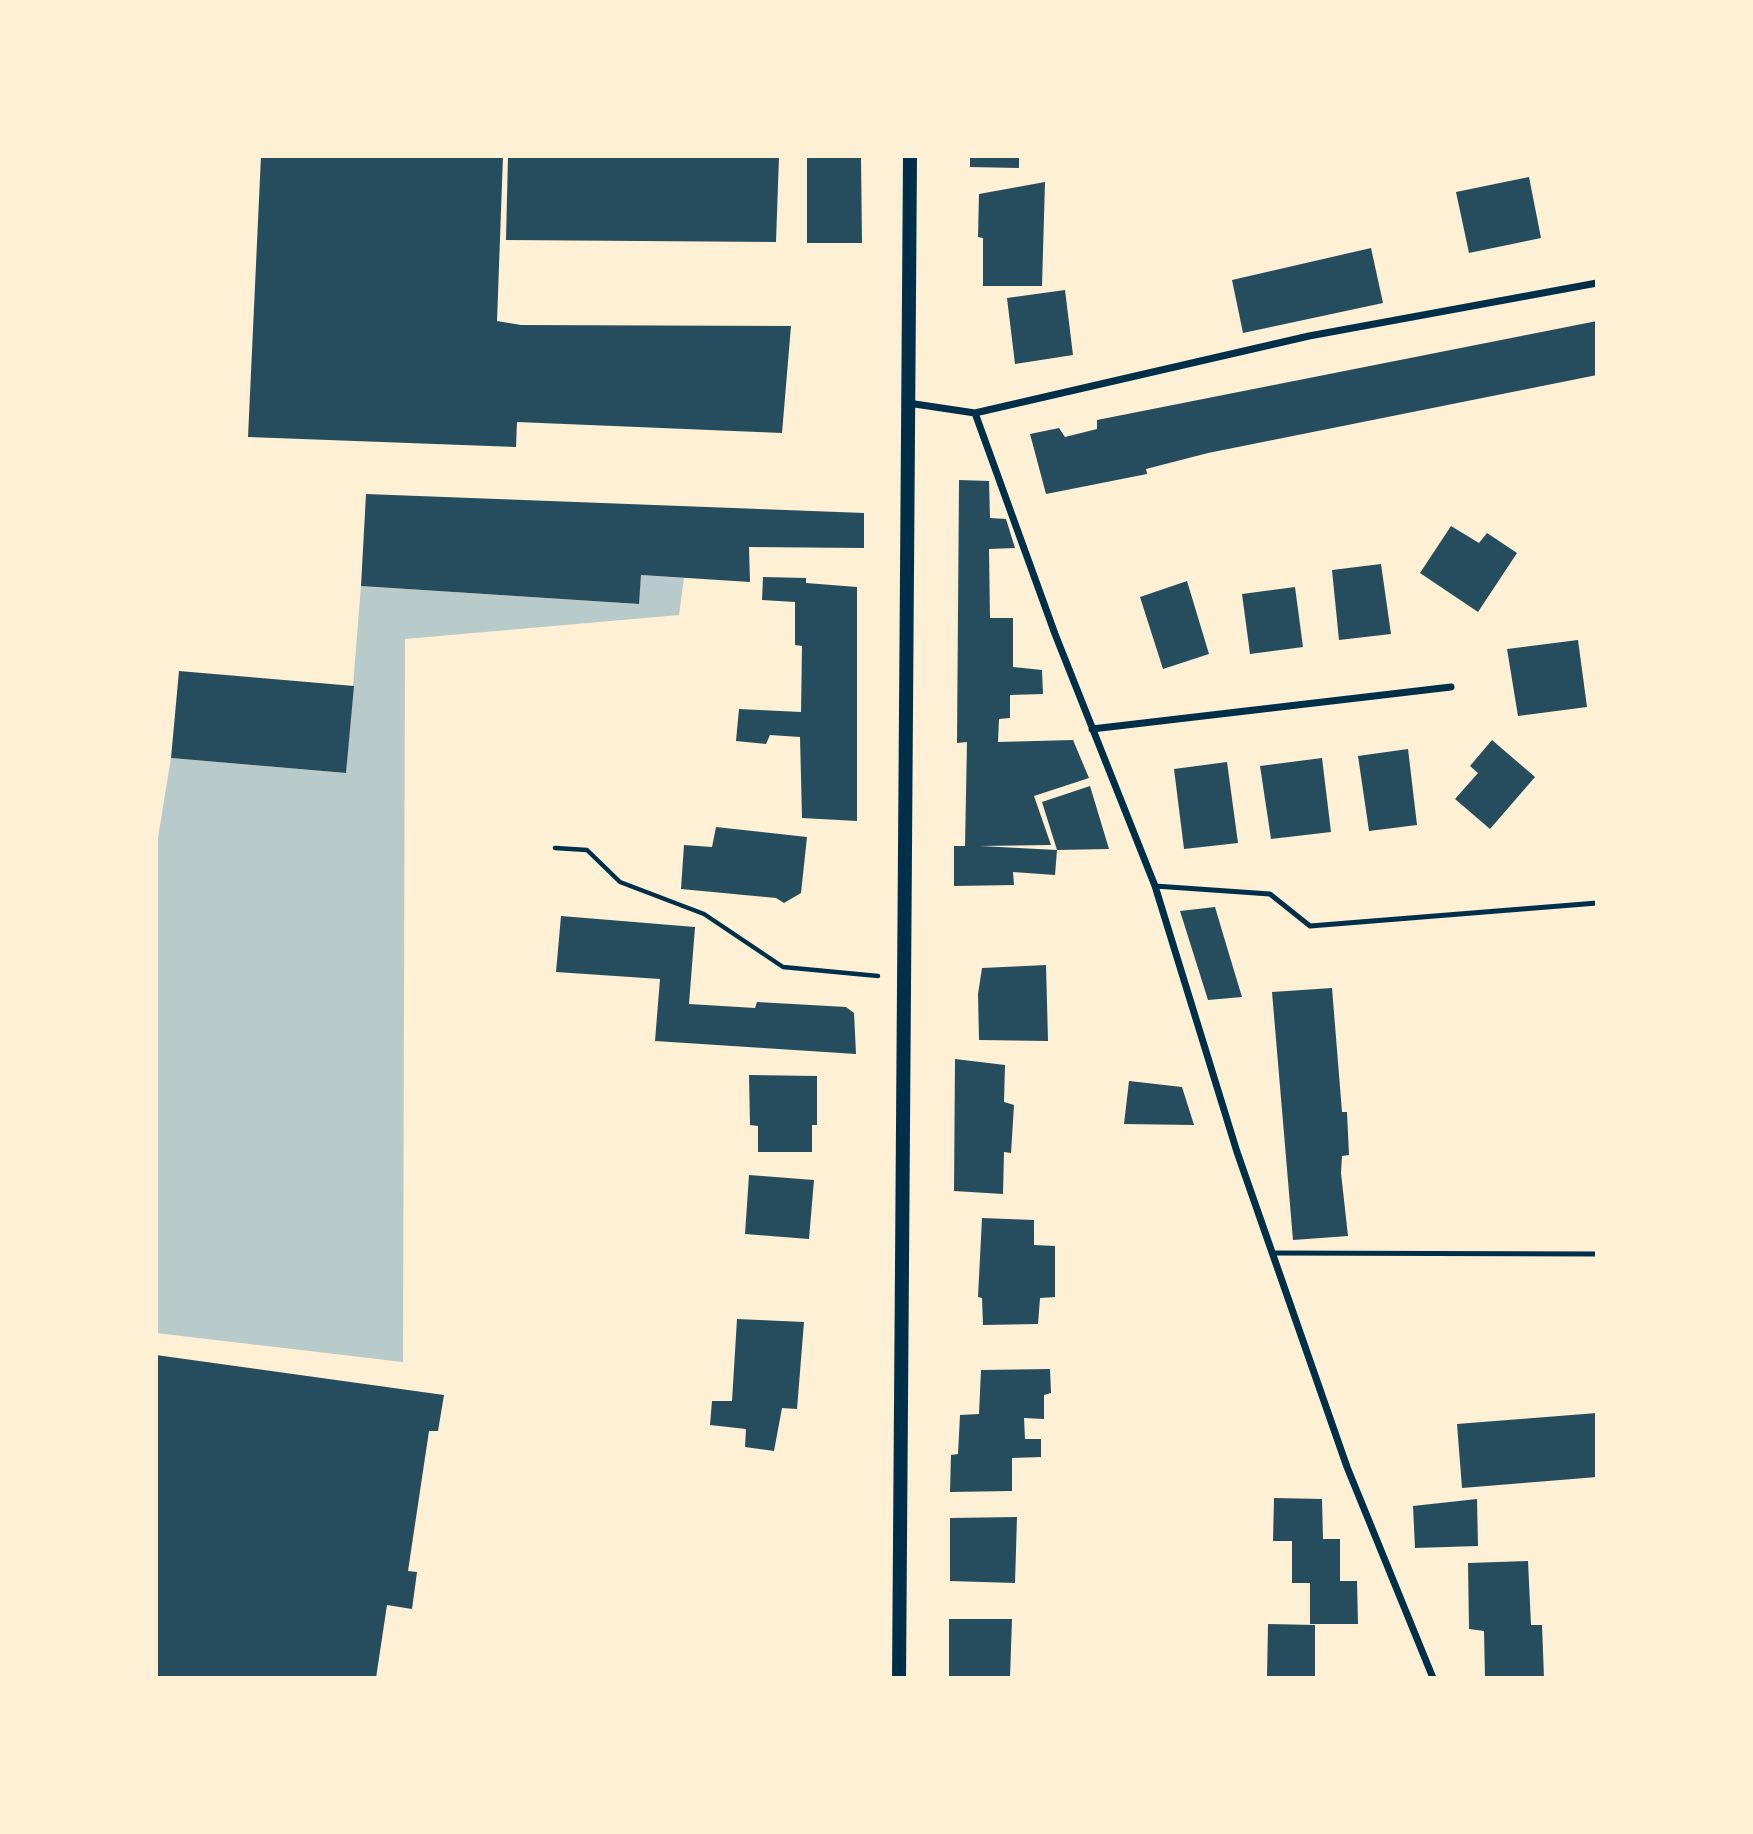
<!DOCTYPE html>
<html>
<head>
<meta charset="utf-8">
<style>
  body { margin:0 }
  #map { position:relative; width:1753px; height:1834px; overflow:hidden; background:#fdf0d5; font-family:"Sofia Sans Condensed",sans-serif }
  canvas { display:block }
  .frame { position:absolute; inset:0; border:158px solid #fdf0d5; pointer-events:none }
</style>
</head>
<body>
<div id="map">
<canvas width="1753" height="1834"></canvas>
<div class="frame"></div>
</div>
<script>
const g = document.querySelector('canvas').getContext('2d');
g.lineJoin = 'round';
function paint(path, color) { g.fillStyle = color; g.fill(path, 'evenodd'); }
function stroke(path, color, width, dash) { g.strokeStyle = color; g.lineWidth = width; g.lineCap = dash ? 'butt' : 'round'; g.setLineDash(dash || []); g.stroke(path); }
const green = new Path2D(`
  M 641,575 L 684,578 L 679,615 L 405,639 L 403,1362 L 156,1333 L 156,850 L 171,758 L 346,773 L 361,586 L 638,604 Z`);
const building = new Path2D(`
  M 261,156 L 503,156 L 497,321 L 521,325 L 791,326 L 782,433 L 517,422 L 516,447 L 248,437 Z
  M 508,156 L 779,156 L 776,242 L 506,240 Z
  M 807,156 L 861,156 L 862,243 L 807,243 Z
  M 970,156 L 1019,156 L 1019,168 L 970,167 Z
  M 1529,177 L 1541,238 L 1469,253 L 1456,192 Z
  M 1045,182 L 1042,286 L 983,286 L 983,238 L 978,237 L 979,194 Z
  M 1371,248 L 1383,303 L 1243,333 L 1232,280 Z
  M 1065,290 L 1073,355 L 1015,364 L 1007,298 Z
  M 1597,321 L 1597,375 L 1208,453 L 1146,469 L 1147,474 L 1046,494 L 1030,434 L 1059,428 L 1065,437 L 1097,429 L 1097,420 Z
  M 959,480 L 989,481 L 990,518 L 1006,519 L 1015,548 L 989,549 L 990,618 L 1013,618 L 1013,667 L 1042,670 L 1043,694 L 1010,695 L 1010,718 L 999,719 L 998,742 L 1073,740 L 1089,778 L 1034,796 L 1051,845 L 980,846 L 1057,850 L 1055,875 L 1013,872 L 1014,885 L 954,886 L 954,846 L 965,846 L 967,742 L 957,743 Z
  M 366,494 L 864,513 L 864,548 L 749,547 L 750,582 L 641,575 L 639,604 L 361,586 Z
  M 1451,526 L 1479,543 L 1487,533 L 1517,553 L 1478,612 L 1420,573 Z
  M 1381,564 L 1391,634 L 1339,640 L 1332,570 Z
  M 763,577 L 806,578 L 806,583 L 857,587 L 857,821 L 802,818 L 800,737 L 770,735 L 766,744 L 736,741 L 739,709 L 801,712 L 802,646 L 795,645 L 795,602 L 762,600 Z
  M 1187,581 L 1209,654 L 1163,669 L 1140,597 Z
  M 1295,587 L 1303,647 L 1250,654 L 1242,594 Z
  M 1578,640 L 1587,707 L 1518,716 L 1507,649 Z
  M 179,671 L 354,686 L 346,773 L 171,758 Z
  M 1492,740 L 1535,777 L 1490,829 L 1455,799 L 1478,773 L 1470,766 Z
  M 1408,749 L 1417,825 L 1369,831 L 1358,756 Z
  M 1322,758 L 1331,832 L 1271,839 L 1260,766 Z
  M 1227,762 L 1238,843 L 1184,849 L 1174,769 Z
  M 1090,786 L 1109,849 L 1057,850 L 1042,802 Z
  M 716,827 L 807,837 L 801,893 L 784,903 L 776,898 L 681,889 L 684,845 L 712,847 Z
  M 1215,907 L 1229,954 L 1242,997 L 1208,1000 L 1180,911 Z
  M 561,916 L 695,927 L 689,1004 L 755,1008 L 757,1002 L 846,1007 L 854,1013 L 856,1054 L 655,1041 L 660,979 L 556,972 Z
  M 1046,965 L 1048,1041 L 979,1040 L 978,994 L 982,968 Z
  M 1332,988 L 1342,1112 L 1347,1112 L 1349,1155 L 1342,1156 L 1341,1173 L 1348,1236 L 1293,1240 L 1272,992 Z
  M 955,1059 L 1005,1065 L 1004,1102 L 1014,1105 L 1011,1153 L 1004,1152 L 1003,1194 L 954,1191 Z
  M 749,1075 L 817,1076 L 817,1125 L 812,1125 L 812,1152 L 758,1152 L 758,1126 L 750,1125 Z
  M 1129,1081 L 1182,1087 L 1194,1125 L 1124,1124 Z
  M 749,1175 L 814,1180 L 809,1239 L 745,1234 Z
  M 982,1218 L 1034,1220 L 1034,1245 L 1055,1246 L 1055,1297 L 1040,1298 L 1038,1324 L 983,1325 L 982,1298 L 978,1297 Z
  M 737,1319 L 804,1322 L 797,1409 L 782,1408 L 774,1451 L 745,1447 L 746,1429 L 710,1425 L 712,1401 L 732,1401 Z
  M 156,1355 L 444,1395 L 438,1431 L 429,1431 L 408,1571 L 417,1572 L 412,1609 L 387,1605 L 376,1678 L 156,1678 Z
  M 1050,1369 L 1051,1393 L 1044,1395 L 1044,1419 L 1024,1418 L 1025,1439 L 1041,1439 L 1041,1457 L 1012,1458 L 1012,1491 L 950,1492 L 951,1455 L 958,1454 L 960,1415 L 979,1414 L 981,1370 Z
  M 1597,1413 L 1597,1477 L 1462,1488 L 1457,1424 Z
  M 1274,1498 L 1322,1499 L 1323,1539 L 1340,1539 L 1340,1581 L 1357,1581 L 1358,1624 L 1310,1624 L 1310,1583 L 1292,1583 L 1292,1541 L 1273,1541 Z
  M 1477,1499 L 1478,1546 L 1415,1548 L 1413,1506 Z
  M 1017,1517 L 1015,1583 L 950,1581 L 950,1518 Z
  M 1528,1561 L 1531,1625 L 1542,1625 L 1544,1678 L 1485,1678 L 1484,1631 L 1469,1629 L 1468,1563 Z
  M 949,1619 L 1012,1619 L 1010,1678 L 949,1678 Z
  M 1268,1624 L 1315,1625 L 1315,1678 L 1267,1678 Z`);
const path = new Path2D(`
  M 555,848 L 587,850 L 620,882 L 704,914 L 783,967 L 878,976`);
const service = new Path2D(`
  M 1155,886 L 1270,894 L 1310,926 L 1597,903
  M 1273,1253 L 1597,1254`);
const minor = new Path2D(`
  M 908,403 L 975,413 L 1309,336 L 1597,283
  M 975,413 L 1055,634 L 1155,886 L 1237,1152 L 1347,1467 L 1433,1678
  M 1092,729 L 1451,687`);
const secondary = new Path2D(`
  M 899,1678 L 910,156`);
paint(green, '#b9caca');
paint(building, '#264d5e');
stroke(path, '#003049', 4.5);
stroke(service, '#003049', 5);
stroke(minor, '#003049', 7);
stroke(secondary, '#003049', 14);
</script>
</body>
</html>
